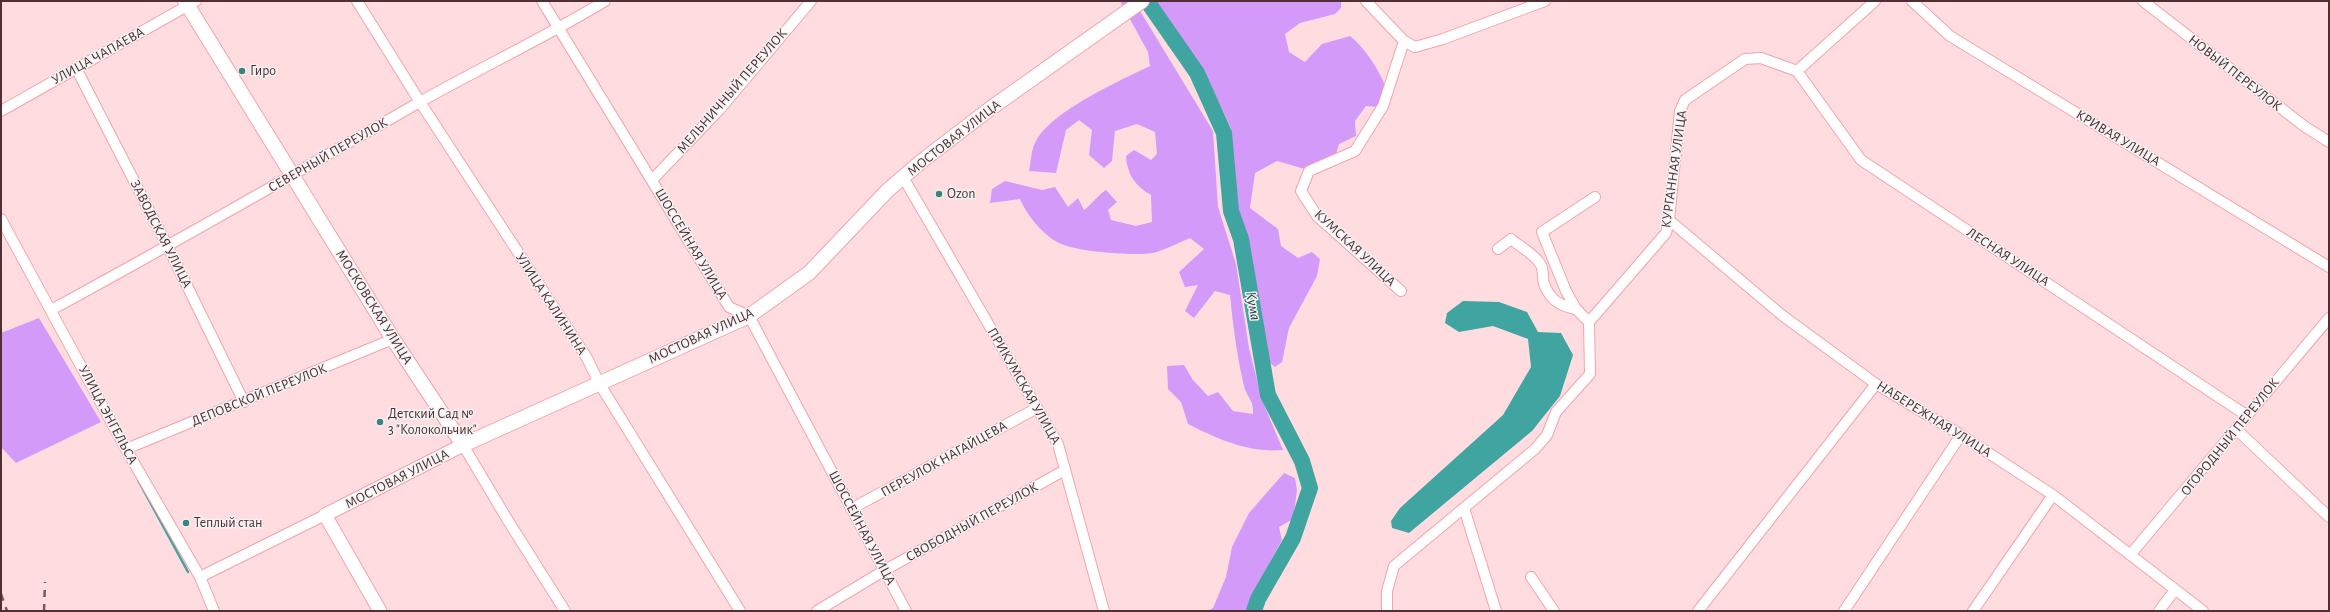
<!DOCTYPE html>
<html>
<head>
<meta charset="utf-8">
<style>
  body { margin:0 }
  #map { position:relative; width:2330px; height:612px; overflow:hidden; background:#ffdcdf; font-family:"Alegreya Sans",sans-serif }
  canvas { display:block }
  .frame { position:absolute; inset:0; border:2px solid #502e33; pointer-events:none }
</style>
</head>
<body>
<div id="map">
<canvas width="2330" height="612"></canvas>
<div class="frame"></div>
</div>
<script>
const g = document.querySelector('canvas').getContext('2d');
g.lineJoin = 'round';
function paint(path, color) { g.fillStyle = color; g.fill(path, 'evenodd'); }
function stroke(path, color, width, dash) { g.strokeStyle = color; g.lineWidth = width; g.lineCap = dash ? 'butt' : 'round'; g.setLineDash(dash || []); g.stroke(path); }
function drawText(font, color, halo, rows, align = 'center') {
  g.font = font + ' "Alegreya Sans",sans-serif'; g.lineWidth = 3; g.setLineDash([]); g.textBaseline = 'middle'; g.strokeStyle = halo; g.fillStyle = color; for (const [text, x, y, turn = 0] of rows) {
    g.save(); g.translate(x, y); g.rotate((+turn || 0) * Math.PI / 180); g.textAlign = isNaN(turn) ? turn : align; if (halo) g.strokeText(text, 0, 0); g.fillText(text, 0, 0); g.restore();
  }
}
const green = new Path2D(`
  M 1120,1 L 1134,1 L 1213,131 L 1218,207 L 1236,264 L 1249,348 L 1262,400 L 1283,450 C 1249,453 1217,439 1188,424 L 1181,402 L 1168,389 L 1167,366 L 1184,365 L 1193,380 L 1208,396 L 1218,392 L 1233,411 L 1253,414 C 1254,400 1247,398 1244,386 C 1237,356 1233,326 1230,295 L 1215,291 L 1194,318 L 1185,311 L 1198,285 L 1185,287 L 1179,272 L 1204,249 L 1190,238 C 1178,243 1165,250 1153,253 C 1133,256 1083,252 1064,245 C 1046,239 1027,216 1020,199 L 990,203 L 992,189 L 1005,181 L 1042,190 L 1055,187 L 1068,207 L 1078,198 L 1084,210 C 1092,204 1097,196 1106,190 L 1117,202 L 1108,210 L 1111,220 L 1136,226 L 1152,222 L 1151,195 C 1135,186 1127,174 1126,156 L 1134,150 L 1151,160 L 1157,154 L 1155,132 L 1137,124 L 1115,131 L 1112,161 L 1104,168 L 1089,155 L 1092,130 L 1079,120 L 1066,130 L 1056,173 L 1029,171 C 1031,162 1031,149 1036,141 C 1052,111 1119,81 1150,66 L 1148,52 Z
  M 1154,1 L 1341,1 L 1341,8 L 1335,14 L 1300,23 L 1285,34 L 1289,52 L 1305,62 L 1322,44 L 1350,36 C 1365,48 1377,67 1385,85 L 1377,107 L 1366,106 L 1355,121 L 1356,136 L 1339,144 L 1336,154 L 1305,169 L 1277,161 L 1255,173 L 1250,208 L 1278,229 L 1281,246 L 1298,258 L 1312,252 L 1320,259 L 1317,276 L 1289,328 L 1282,362 L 1275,367 L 1270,363 L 1248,242 L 1237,211 L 1231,128 L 1203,69 Z
  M 39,318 L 101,422 L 16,463 L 1,447 L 1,333 Z
  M 1284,473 L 1295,478 L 1297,491 L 1293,519 L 1279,527 L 1282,540 L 1251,597 L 1247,611 L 1208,611 L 1213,608 L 1226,577 L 1232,547 L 1249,513 Z`);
const water = new Path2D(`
  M 1463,301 L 1499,302 L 1527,312 L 1538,332 L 1561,333 L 1573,355 L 1560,396 L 1532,431 L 1409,533 L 1392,528 L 1391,521 L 1400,508 L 1503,415 L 1531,367 L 1528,339 L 1493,326 L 1459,332 L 1445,323 L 1447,313 Z`);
const stream = new Path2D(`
  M 138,480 L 188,572`);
const river = new Path2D(`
  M 1147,1 L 1197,73 L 1224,133 L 1231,211 L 1241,239 L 1268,395 L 1302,461 L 1310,488 L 1293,538 L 1258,599 L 1254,611`);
const minor = new Path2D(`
  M 357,1 L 420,102 L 587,358 L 599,383 L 740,611
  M 542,1 L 729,307 L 749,316 L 906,611
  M 1366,1 L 1404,41
  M 1912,1 L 1950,36 L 2329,267
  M 2143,1 L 2304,126 L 2329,142
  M 76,68 L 168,247 L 244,402
  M 1797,71 L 1861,160 L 2246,415
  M 1,111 L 196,1
  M 903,177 L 1058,444 L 1104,611
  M 652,180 L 720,109 L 811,1
  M 1,219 L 126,449 L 200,577 L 214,611
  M 1669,220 L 1783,316 L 1876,384 L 1961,435 L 2053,495 L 2203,611
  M 1498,249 L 1511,239 C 1520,247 1535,254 1541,265 C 1544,271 1542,278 1544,284 C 1550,300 1560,306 1576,309
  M 1401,291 L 1317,216 L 1301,191 L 1309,171 L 1355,151 L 1383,106 L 1404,41 L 1415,47 L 1443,39 L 1545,1
  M 51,310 C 175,243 296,173 418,103 C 480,68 544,38 605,1
  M 1589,322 L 1666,233 L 1669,220 L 1680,111 L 1685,100 L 1745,59 L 1761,58 L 1797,71 L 1875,1
  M 2237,430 L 2329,517
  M 463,445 L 507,519 L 565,611
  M 126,449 L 393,339
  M 1464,508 L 1496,611
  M 851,509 L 1037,408
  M 2130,555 L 2329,318
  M 200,577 L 325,515
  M 1531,577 L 1554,611
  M 817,611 L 885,570 L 1065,470
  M 1387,611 L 1387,591 L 1394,566 L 1535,449 L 1547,435 L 1556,412 L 1590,374 L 1589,322 L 1576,309 L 1566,291 L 1542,232 L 1595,197
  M 1698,611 L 1876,384
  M 1844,611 L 1961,435
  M 1973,611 L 2053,495
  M 2159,611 L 2174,591`);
const tertiary = new Path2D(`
  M 380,611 L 325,515 L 463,445`);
const secondary = new Path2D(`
  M 185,1 L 393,339 L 463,445 L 749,316 L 809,273 L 888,190 L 923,160 L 991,108 L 1142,1`);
const rail = new Path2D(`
  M 1,594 L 7,611
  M 44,611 L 45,582`);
const markers = [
  [242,71,4,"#3b8380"],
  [939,194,4,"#3b8380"],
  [380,422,4,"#3b8380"],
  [186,523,4,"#3b8380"]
];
const streetNames = [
  ["УЛИЦА ЧАПАЕВА",98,56,-29],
  ["НОВЫЙ ПЕРЕУЛОК",2235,73,38],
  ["МЕЛЬНИЧНЫЙ ПЕРЕУЛОК",732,91,-49],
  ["МОСТОВАЯ УЛИЦА",954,138,-38],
  ["КРИВАЯ УЛИЦА",2118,138,31],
  ["СЕВЕРНЫЙ ПЕРЕУЛОК",328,155,-30],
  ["КУРГАННАЯ УЛИЦА",1674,169,-82],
  ["ЗАВОДСКАЯ УЛИЦА",161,234,63],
  ["ШОССЕЙНАЯ УЛИЦА",691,244,59],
  ["КУМСКАЯ УЛИЦА",1355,248,43],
  ["ЛЕСНАЯ УЛИЦА",2008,257,33],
  ["УЛИЦА КАЛИНИНА",551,304,57],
  ["МОСКОВСКАЯ УЛИЦА",374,307,58],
  ["МОСТОВАЯ УЛИЦА",701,336,-25],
  ["ПРИКУМСКАЯ УЛИЦА",1024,386,60],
  ["ДЕПОВСКОЙ ПЕРЕУЛОК",259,395,-22],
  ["УЛИЦА ЭНГЕЛЬСА",108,415,62],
  ["НАБЕРЕЖНАЯ УЛИЦА",1934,419,32],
  ["ОГОРОДНЫЙ ПЕРЕУЛОК",2230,437,-51],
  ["ПЕРЕУЛОК НАГАЙЦЕВА",944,459,-29],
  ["МОСТОВАЯ УЛИЦА",397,479,-27],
  ["СВОБОДНЫЙ ПЕРЕУЛОК",972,522,-29],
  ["ШОССЕЙНАЯ УЛИЦА",862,528,62]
];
const poiNames = [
  ["Гиро",250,71],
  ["Ozon",947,194],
  ["Детский Сад №",388,414],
  ["3 \"Колокольчик\"",388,430],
  ["Теплый стан",194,523]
];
const waterNames = [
  ["Кума",1253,306,80]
];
paint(green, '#d49af9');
paint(water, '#40a5a1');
stroke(stream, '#40a5a1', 2.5);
stroke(river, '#40a5a1', 16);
stroke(minor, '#f4a2ac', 12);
stroke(tertiary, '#f4a2ac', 15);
stroke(secondary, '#f4a2ac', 16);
stroke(minor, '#fff', 10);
stroke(tertiary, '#fff', 13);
stroke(secondary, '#fff', 14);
stroke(rail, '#79575b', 2.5, [7, 7]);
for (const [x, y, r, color] of markers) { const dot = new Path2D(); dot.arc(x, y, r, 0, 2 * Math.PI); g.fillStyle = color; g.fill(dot); stroke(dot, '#f3f3f3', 1.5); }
drawText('14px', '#502e33', '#f3f3f3', streetNames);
drawText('14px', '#502e33', '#f3f3f3', poiNames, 'left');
drawText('italic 15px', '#213f3e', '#f3f3f3', waterNames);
</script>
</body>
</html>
